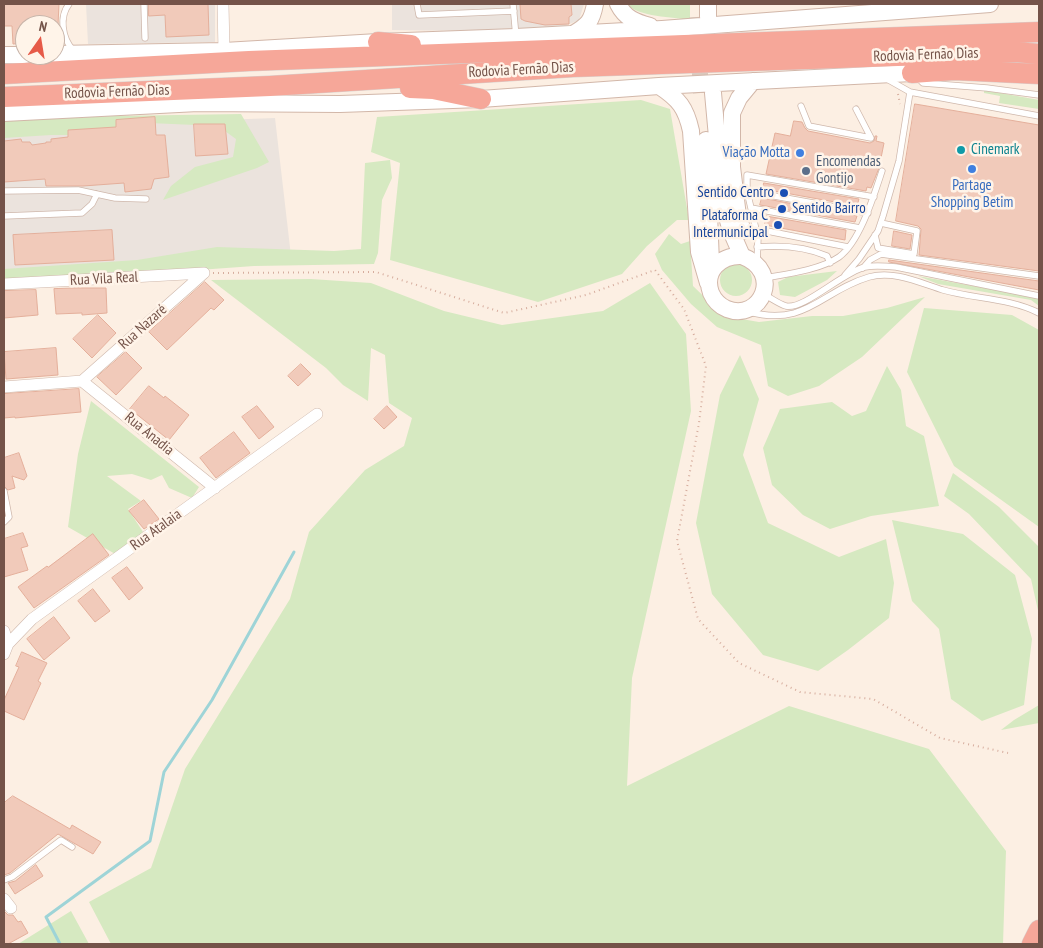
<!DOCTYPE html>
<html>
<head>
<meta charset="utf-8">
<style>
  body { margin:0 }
  #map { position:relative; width:1043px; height:948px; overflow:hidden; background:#fcefe3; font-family:"PT Sans Narrow",sans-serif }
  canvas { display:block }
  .frame { position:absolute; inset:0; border:5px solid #745349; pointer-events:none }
  .north { position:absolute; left:15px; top:15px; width:50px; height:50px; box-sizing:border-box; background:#fff4e9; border:1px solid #c7b4a9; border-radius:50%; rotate:13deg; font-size:14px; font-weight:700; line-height:20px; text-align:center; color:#745349 }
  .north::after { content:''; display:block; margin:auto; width:18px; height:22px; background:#e65a48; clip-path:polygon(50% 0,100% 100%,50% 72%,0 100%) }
</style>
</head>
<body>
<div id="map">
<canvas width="1043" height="948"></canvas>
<div class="frame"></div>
<div class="north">N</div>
</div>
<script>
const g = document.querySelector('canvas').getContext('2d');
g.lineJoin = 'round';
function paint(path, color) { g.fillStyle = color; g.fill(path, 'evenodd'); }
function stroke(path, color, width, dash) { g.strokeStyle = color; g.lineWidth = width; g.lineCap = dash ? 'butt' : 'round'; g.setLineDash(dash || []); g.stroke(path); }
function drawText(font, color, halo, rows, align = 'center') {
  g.font = font + ' "PT Sans Narrow",sans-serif'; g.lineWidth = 5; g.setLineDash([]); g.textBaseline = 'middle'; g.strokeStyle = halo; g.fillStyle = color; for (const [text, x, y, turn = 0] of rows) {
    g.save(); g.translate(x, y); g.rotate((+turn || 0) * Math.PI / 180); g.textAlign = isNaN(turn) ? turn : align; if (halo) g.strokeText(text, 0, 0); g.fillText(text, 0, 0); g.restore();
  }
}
const industrial = new Path2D(`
  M 86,4 L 215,4 L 215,42 L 88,44 Z
  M 392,4 L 584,4 L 579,20 L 550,32 L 392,30 Z
  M 275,118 L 291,256 L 4,277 L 4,128 Z`);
const green = new Path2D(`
  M 627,4 L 690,4 L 690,20 C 674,17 637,17 627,4 Z
  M 984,90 L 1039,100 L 1039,109 L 999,103 L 1000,96 L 984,93 Z
  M 641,100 L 670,109 L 689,220 L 677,220 L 647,246 L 622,274 L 538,302 L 390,260 L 400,163 L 371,152 L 377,117 Z
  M 241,114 L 269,162 L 257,168 L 163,200 L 171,186 L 195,167 L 233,157 L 236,139 L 218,126 L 149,123 L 93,135 L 51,135 L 4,138 L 4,121 L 115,116 Z
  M 390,160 L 392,178 L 382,200 L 378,253 L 374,264 L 254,266 L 4,284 L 4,269 L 137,260 L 217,247 L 334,251 L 361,249 L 365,163 Z
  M 669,234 L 681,244 L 690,241 L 693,286 L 724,316 L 759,322 L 812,316 L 843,316 L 887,308 L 925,297 L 862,357 L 819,386 L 788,396 L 768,386 L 761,345 L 717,327 L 691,304 L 662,270 L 655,254 Z
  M720 280a16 16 0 1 1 32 0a16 16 0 1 1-32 0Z
  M 837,271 L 827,280 L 795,297 L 780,295 L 778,282 L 788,277 Z
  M 918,276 L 1039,298 L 1039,306 L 1031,300 L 938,284 Z
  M 311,279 L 371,283 L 444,311 L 502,325 L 603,311 L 650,283 L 686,334 L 691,411 L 632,678 L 627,786 L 789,706 L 929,749 L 1006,851 L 1003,944 L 111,944 L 89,902 L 151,868 L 185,769 L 290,599 L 309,532 L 365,470 L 404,446 L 412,418 L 389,403 L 385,355 L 371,348 L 368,401 L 343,385 L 326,368 L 211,280 Z
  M 924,308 L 1012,315 L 1039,330 L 1039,527 L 954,466 L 907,372 Z
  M 740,355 L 759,399 L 743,455 L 768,523 L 839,557 L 886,539 L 894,583 L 889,618 L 848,650 L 818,671 L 763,655 L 712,594 L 696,523 L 720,395 Z
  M 887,366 L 901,390 L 906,426 L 924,436 L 939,506 L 871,516 L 830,529 L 803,515 L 772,485 L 763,448 L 780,409 L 832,402 L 852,416 L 866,411 Z
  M 91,401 L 199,487 L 192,498 L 169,488 L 162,475 L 151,480 L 132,474 L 107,476 L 141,501 L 128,509 L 145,535 L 117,555 L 68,527 L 78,454 Z
  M 953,473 L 999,507 L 1039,547 L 1039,615 L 1031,579 L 969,514 L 944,496 Z
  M 892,520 L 963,534 L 1015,575 L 1032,639 L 1024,705 L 982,721 L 951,699 L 939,629 L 912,601 Z
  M 1039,705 L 1039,723 L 1001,730 L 1014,720 Z
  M 71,911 L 89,944 L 18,944 Z`);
const stream = new Path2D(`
  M 60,944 L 46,917 L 150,841 L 164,772 L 212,700 L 294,552`);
const building = new Path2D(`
  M 4,4 L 59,4 L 58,25 L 25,25 L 25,43 L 13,44 L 12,26 L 4,26 Z
  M 149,4 L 208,4 L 209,35 L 166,37 L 165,15 L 149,16 Z
  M 531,4 L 571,4 L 572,15 L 569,17 L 569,24 L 545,25 L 525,21 L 521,19 L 520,5 Z
  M 915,104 L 1039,125 L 1039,271 L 919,255 L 921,229 L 918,226 L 896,221 Z
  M 155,117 L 156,135 L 165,135 L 169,177 L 154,179 L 151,189 L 125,192 L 124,183 L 83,186 L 46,186 L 45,179 L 4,182 L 4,141 L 21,139 L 22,142 L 30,142 L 32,145 L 46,143 L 46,142 L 51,142 L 51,139 L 68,137 L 68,130 L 116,127 L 116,120 Z
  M 794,121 L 802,122 L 805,128 L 808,131 L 870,143 L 874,141 L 875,136 L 877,136 L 876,141 L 884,143 L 879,168 L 871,188 L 867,187 L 866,191 L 766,174 L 775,133 L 790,136 Z
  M 194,124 L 225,124 L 228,154 L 196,156 Z
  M 764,183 L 859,199 L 857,206 L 763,189 Z
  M 762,198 L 857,216 L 855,222 L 760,205 Z
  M 766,216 L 846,230 L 845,240 L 765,225 Z
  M 112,230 L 114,260 L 15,265 L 13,235 Z
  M 894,231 L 912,235 L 910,249 L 892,246 Z
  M 889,260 L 1039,281 L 1039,290 L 889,262 Z
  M 205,282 L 224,300 L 214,310 L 211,308 L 167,350 L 149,332 Z
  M 78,288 L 106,288 L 107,313 L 82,315 L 82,313 L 56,314 L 54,289 Z
  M 36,290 L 38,315 L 4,318 L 4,291 Z
  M 98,315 L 116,333 L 92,358 L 73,339 Z
  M 56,348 L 58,375 L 6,379 L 4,352 Z
  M 126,352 L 142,368 L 116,395 L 97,377 Z
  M 301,364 L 311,374 L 298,386 L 288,376 Z
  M 149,386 L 164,398 L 165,396 L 189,415 L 169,440 L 130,409 Z
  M 79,389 L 81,412 L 15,418 L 15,417 L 4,418 L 4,394 Z
  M 257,406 L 274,427 L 259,439 L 242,417 Z
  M 387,406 L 397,417 L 384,429 L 374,419 Z
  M 234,432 L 250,453 L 216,478 L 200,458 Z
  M 19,453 L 27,476 L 24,480 L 12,476 L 15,488 L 8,490 L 4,486 L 4,458 Z
  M 144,500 L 159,519 L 144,529 L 129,511 Z
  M 23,533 L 28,546 L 21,548 L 28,570 L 4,577 L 4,539 Z
  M 93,534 L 109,555 L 34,608 L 18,587 L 47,566 L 48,567 Z
  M 127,567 L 143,588 L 129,600 L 112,578 Z
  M 93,589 L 110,611 L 95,622 L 78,601 Z
  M 54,617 L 70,638 L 44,660 L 27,639 Z
  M 22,652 L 47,663 L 38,681 L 41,683 L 24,720 L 4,711 L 4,700 L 19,667 L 16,666 Z
  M 13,796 L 70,829 L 72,825 L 101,842 L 93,854 L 58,834 L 10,873 L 4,875 L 4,803 Z
  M 36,865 L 43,876 L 15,894 L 8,883 L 15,881 Z
  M 4,911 L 8,915 L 13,915 L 18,922 L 21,921 L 28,933 L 8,944 L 4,944 Z`);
const secondaryTunnel = new Path2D(`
  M 697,17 L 701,93`);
const path = new Path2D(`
  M 898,94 L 900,104
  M 213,273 L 376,272 L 504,313 L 586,295 L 655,270 L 684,309 L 706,366 L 699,423 L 677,541 L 698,619 L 739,663 L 800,692 L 873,699 L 940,738 L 1008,753`);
const service = new Path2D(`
  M 69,4 C 59,17 62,38 73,50
  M 144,4 L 145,38
  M 417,4 L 419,15 L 514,11
  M 513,4 L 516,37
  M 917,77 L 923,83 L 987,88 L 1039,95
  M 887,79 L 910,92 L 1039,116
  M 801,106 L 809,126 L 871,138 L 856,109
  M 4,191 L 78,190 L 115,198 L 146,199
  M 747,191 L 868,213
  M 751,208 L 860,228
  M 4,216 L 82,213 L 92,204 L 97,194
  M 875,235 L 878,248 L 914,254 L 917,231 L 881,223
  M 758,238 L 763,232 L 767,231 L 848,247
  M 757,247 C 781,245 804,246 827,256 L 830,263
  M 757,263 L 758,238 L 747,191 L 747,175 L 874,197
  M 863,268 L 870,260 L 881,254 L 1039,276
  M 845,275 L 859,259 L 878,231 L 883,216 L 899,161 L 910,92
  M 764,278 C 787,274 820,270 839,257 C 860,242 874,195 882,171
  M 765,295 C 771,298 779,304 786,306 C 804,310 843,272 865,267 C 874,265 886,266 896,267 L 1039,296
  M 749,312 C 807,327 821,291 869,277 C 894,270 920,283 943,290 C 975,299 1009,298 1039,313
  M 4,522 L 9,517 L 4,491
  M 4,880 L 12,877 L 61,840 L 72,847`);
const minor = new Path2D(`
  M 223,4 L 224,51
  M 4,284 L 204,273
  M 82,381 L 215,488
  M 82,381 L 204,273
  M 4,387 L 82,381
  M 4,631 L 8,644
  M 4,654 L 8,644 L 32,619 L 317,414
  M 4,899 L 11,908`);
const secondary = new Path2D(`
  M 618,4 C 625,18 635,22 650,26
  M 708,17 L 708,4
  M 573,34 C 588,25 592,21 595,4
  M 55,54 L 224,51 L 378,42 L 516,37 L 662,29 L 990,4
  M 4,55 L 25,55
  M 659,86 C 679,99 686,108 691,131 L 699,252 L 708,283
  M 713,93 L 723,203 L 731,231 L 742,256 C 784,272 761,322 727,309 C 720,306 714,300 711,293 C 703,271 721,255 742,256
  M 4,113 L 198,103 L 340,104 L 481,99 L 659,86 L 912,73
  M 706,140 L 711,263
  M 743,231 L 738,216 L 732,167 L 732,113 L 739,98 L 753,81`);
const motorway = new Path2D(`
  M 378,42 L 411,45
  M 912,73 L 954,70 L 1039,74
  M 4,74 L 249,61 L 1039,32
  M 410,88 L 433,89 L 481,99
  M 4,97 L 270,86 L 573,67 L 1015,52 L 1039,54
  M 1032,944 L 1039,930`);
const markers = [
  [961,150,5,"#0f9aa8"],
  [800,153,5,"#3f7fe0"],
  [972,169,5,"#3f7fe0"],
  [806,171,5,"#5c6f8a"],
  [784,193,5,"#1a4fb4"],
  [782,209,5,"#1a4fb4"],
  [778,225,5,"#1a4fb4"]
];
const streetNames = [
  ["Rodovia Fernão Dias",926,55,-2],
  ["Rodovia Fernão Dias",521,70,-3],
  ["Rodovia Fernão Dias",117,92,-2],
  ["Rua Vila Real",104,279,-3],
  ["Rua Nazaré",143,327,-42],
  ["Rua Anadia",149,434,39],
  ["Rua Atalaia",156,530,-36]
];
const cultureNames = [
  ["Cinemark",971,150]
];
const shopNames = [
  ["Viação Motta",790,153],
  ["Partage",972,186,"center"],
  ["Shopping Betim",972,203,"center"]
];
const serviceNames = [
  ["Encomendas",816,162],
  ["Gontijo",816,179]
];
const transitNames = [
  ["Sentido Centro",774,193],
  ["Sentido Bairro",792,209,"left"],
  ["Plataforma C",768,216],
  ["Intermunicipal",768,233]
];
paint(industrial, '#ebe3dd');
paint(green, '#d6e9c1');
stroke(stream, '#9ed4d7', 3);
paint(building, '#f1caba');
stroke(building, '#e4af9b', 1);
stroke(secondaryTunnel, '#dac8bc', 16, [16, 8]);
stroke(service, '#cfb8ac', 7);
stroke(minor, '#cfb8ac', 12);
stroke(secondary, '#d2b7a9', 18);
stroke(motorway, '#d8cfcc', 21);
stroke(path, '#d6ad9e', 2, [1, 4]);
stroke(service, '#fff', 5.5);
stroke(minor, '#fff', 11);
stroke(secondary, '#fff', 16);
stroke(motorway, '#f6a799', 20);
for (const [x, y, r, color] of markers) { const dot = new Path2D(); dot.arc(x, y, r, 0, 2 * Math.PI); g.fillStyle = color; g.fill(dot); stroke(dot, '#fff4e9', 2); }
drawText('15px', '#745349', '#fff4e9', streetNames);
drawText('15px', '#0d838f', '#fff4e9', cultureNames, 'left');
drawText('15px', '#366cbe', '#fff4e9', shopNames, 'right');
drawText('15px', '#4e5e75', '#fff4e9', serviceNames, 'left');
drawText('15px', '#164399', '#fff4e9', transitNames, 'right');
</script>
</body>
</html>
